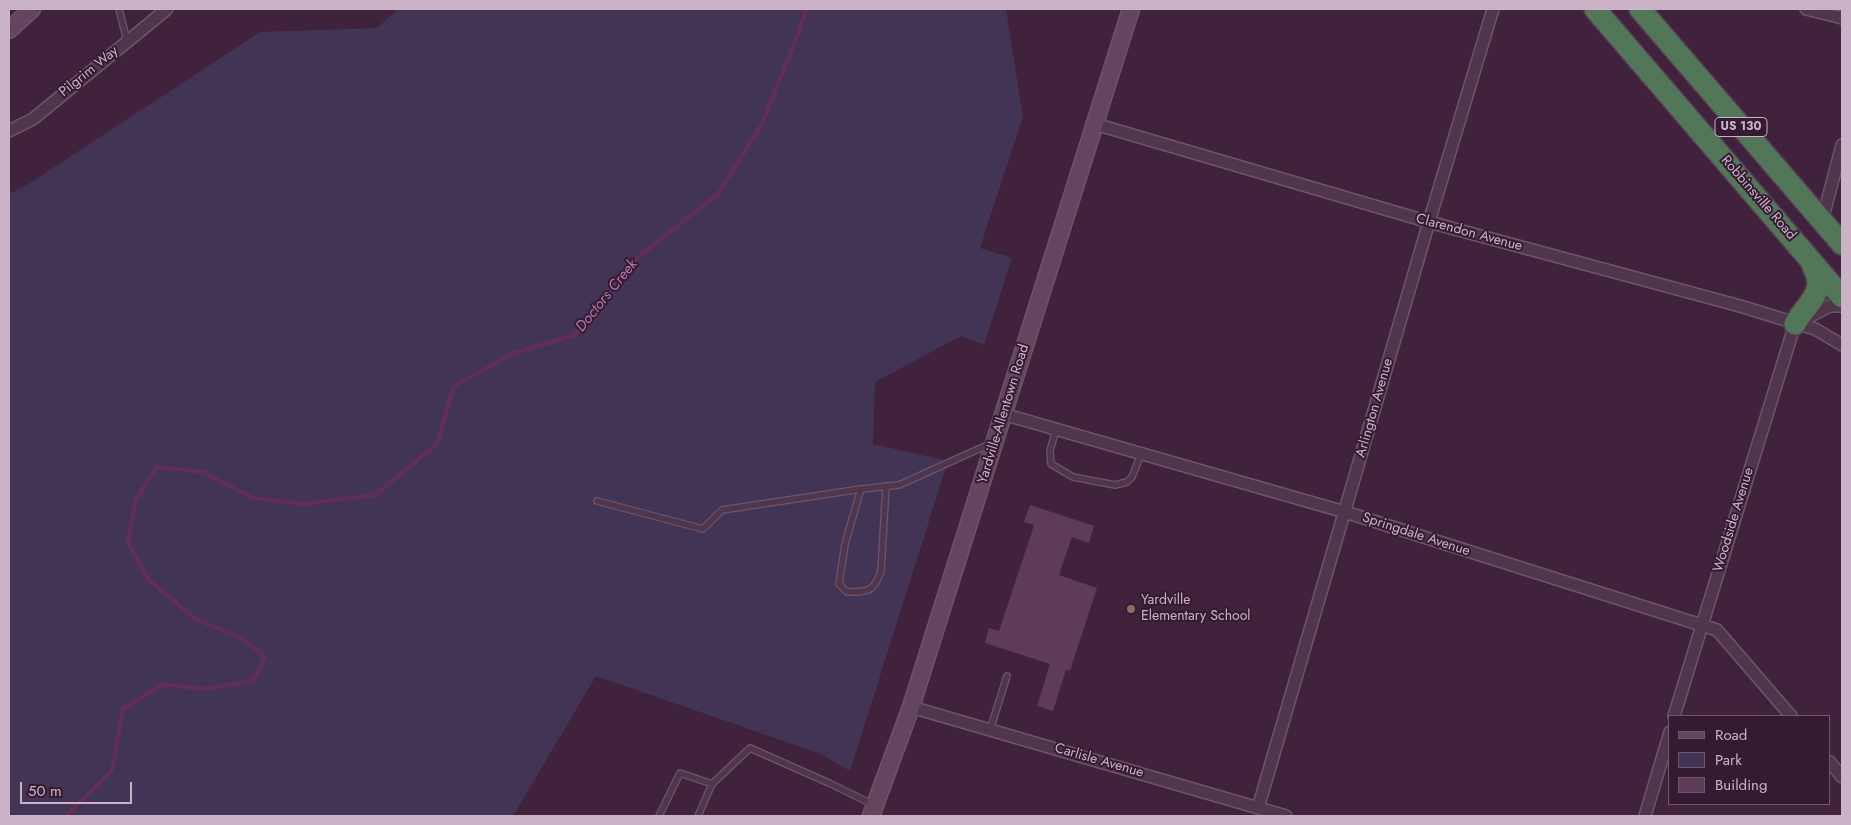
<!DOCTYPE html>
<html>
<head>
<meta charset="utf-8">
<style>
  body { margin:0 }
  #map { position:relative; width:1851px; height:825px; overflow:hidden; background:#41223d; font-family:Jost,sans-serif }
  canvas { display:block }
  .frame { position:absolute; inset:0; border:10px solid #cbb2c7; pointer-events:none }
  .legend { position:absolute; left:1668px; top:715px; width:162px; height:90px; box-sizing:border-box; background:#351b32; border:1px solid #71576e; margin:0; padding:6px 9px; list-style:none; font-size:15px; color:#cbb2c7 }
  .legend li { display:flex; align-items:center; gap:10px; height:25px }
  .legend b { width:25px; border:1px solid #71576e }
  .scale { position:absolute; left:20px; top:782px; width:112px; height:22px; box-sizing:border-box; border:2px solid #cbb2c7; border-top:0; padding-left:6px; font-size:15px; line-height:18px; white-space:nowrap; color:#cbb2c7; -webkit-text-stroke:4px #351b32; paint-order:stroke }
</style>
</head>
<body>
<div id="map">
<canvas width="1851" height="825"></canvas>
<div class="frame"></div>
<ul class="legend">
<li><b style="height:6px;background:#64445e"></b>Road</li>
<li><b style="height:14px;background:#413454"></b>Park</li>
<li><b style="height:14px;background:#5f3b5a"></b>Building</li>
</ul>
<div class="scale">50 m</div>
</div>
<script>
const g = document.querySelector('canvas').getContext('2d');
g.lineJoin = 'round';
function paint(path, color) { g.fillStyle = color; g.fill(path, 'evenodd'); }
function stroke(path, color, width, dash) { g.strokeStyle = color; g.lineWidth = width; g.lineCap = dash ? 'butt' : 'round'; g.setLineDash(dash || []); g.stroke(path); }
function drawText(font, color, halo, rows, align = 'center') {
  g.font = font + ' Jost,sans-serif'; g.lineWidth = 4; g.setLineDash([]); g.textBaseline = 'middle'; g.strokeStyle = halo; g.fillStyle = color; for (const [text, x, y, turn = 0] of rows) {
    g.save(); g.translate(x, y); g.rotate((+turn || 0) * Math.PI / 180); g.textAlign = isNaN(turn) ? turn : align; if (halo) g.strokeText(text, 0, 0); g.fillText(text, 0, 0); g.restore();
  }
}
const green = new Path2D(`
  M 398,9 L 1006,9 L 1023,117 L 980,248 L 1012,258 L 984,345 L 961,336 L 875,382 L 873,444 L 948,461 L 850,771 L 821,754 L 596,676 L 513,816 L 9,816 L 9,194 L 27,185 L 260,32 L 377,28 Z`);
const stream = new Path2D(`
  M 66,816 L 112,770 L 123,709 L 163,684 L 203,689 L 253,681 L 265,657 L 243,639 L 195,619 L 148,579 L 128,543 L 135,501 L 157,467 L 203,472 L 253,498 L 304,504 L 375,495 L 437,444 L 454,386 L 514,353 L 575,335 L 628,265 L 718,194 L 762,124 L 799,32 L 806,9`);
const building = new Path2D(`
  M 1030,505 L 1094,526 L 1089,543 L 1072,537 L 1059,575 L 1097,588 L 1070,671 L 1066,670 L 1053,711 L 1037,706 L 1050,664 L 985,643 L 989,628 L 999,631 L 1034,525 L 1024,522 Z`);
const lane = new Path2D(`
  M 119,9 L 127,41
  M 1056,429 L 1050,451 L 1051,464 L 1073,477 L 1115,485 L 1127,482 L 1132,477 L 1141,454
  M 861,489 L 845,544 L 839,584 L 847,592 C 868,592 874,592 881,571 L 886,486
  M 597,501 L 703,529 L 722,510 L 861,489 L 899,485 L 992,443
  M 990,730 L 1007,676
  M 659,816 L 680,773 L 712,784 L 750,748 L 829,783 L 874,805
  M 698,816 L 712,784`);
const street = new Path2D(`
  M 1806,9 L 1842,18
  M 1095,124 L 1429,222 L 1740,306 L 1815,329 L 1842,345
  M 9,131 L 33,119 L 167,9
  M 1822,221 L 1842,145
  M 1003,414 L 1345,512 L 1717,630 L 1791,716
  M 911,707 L 1286,816
  M 1674,716 L 1795,324 L 1830,306 L 1842,306
  M 1830,762 L 1842,777
  M 1258,808 L 1429,222 L 1493,9
  M 1645,816 L 1670,732`);
const secondary = new Path2D(`
  M 9,30 L 32,9
  M 871,816 L 911,707 L 1131,9`);
const highway = new Path2D(`
  M 1595,9 L 1842,297
  M 1640,9 L 1842,244
  M 1795,324 C 1802,310 1818,299 1818,282 C 1818,276 1813,268 1812,263`);
const markers = [
  [1131,609,5,"#8d6e63"]
];
const shields = [
  [1741,127,52]
];
const shieldNames = [
  ["US 130",1741,127]
];
const streetNames = [
  ["Pilgrim Way",89,72,-39],
  ["Robbinsville Road",1758,198,49],
  ["Clarendon Avenue",1469,233,15],
  ["Arlington Avenue",1375,408,-74],
  ["Yardville-Allentown Road",1004,414,-73],
  ["Woodside Avenue",1734,520,-73],
  ["Springdale Avenue",1416,535,18],
  ["Carlisle Avenue",1099,761,16]
];
const poiNames = [
  ["Yardville",1141,601],
  ["Elementary School",1141,617]
];
const waterNames = [
  ["Doctors Creek",607,296,-51]
];
paint(green, '#413454');
stroke(stream, '#612d59', 4.5);
paint(building, '#5f3b5a');
stroke(lane, '#6e546a', 8);
stroke(street, '#6e546a', 14);
stroke(secondary, '#6e546a', 19);
stroke(highway, '#583e54', 24);
stroke(lane, '#50364d', 5.5);
stroke(street, '#50364d', 11);
stroke(secondary, '#64445e', 16);
stroke(highway, '#527758', 21);
for (const [x, y, r, color] of markers) { const dot = new Path2D(); dot.arc(x, y, r, 0, 2 * Math.PI); g.fillStyle = color; g.fill(dot); stroke(dot, '#351b32', 2); }
for (const [x, y, w] of shields) { const box = new Path2D(); box.roundRect(x - w / 2, y - 9.5, w, 19, 4); g.fillStyle = '#351b32'; g.fill(box); stroke(box, '#cbb2c7', 1); }
drawText('bold 12px', '#cbb2c7', null, shieldNames);
drawText('14px', '#cbb2c7', '#351b32', streetNames);
drawText('14px', '#cbb2c7', '#351b32', poiNames, 'left');
drawText('italic 15px', '#b577ae', '#351b32', waterNames);
</script>
</body>
</html>
